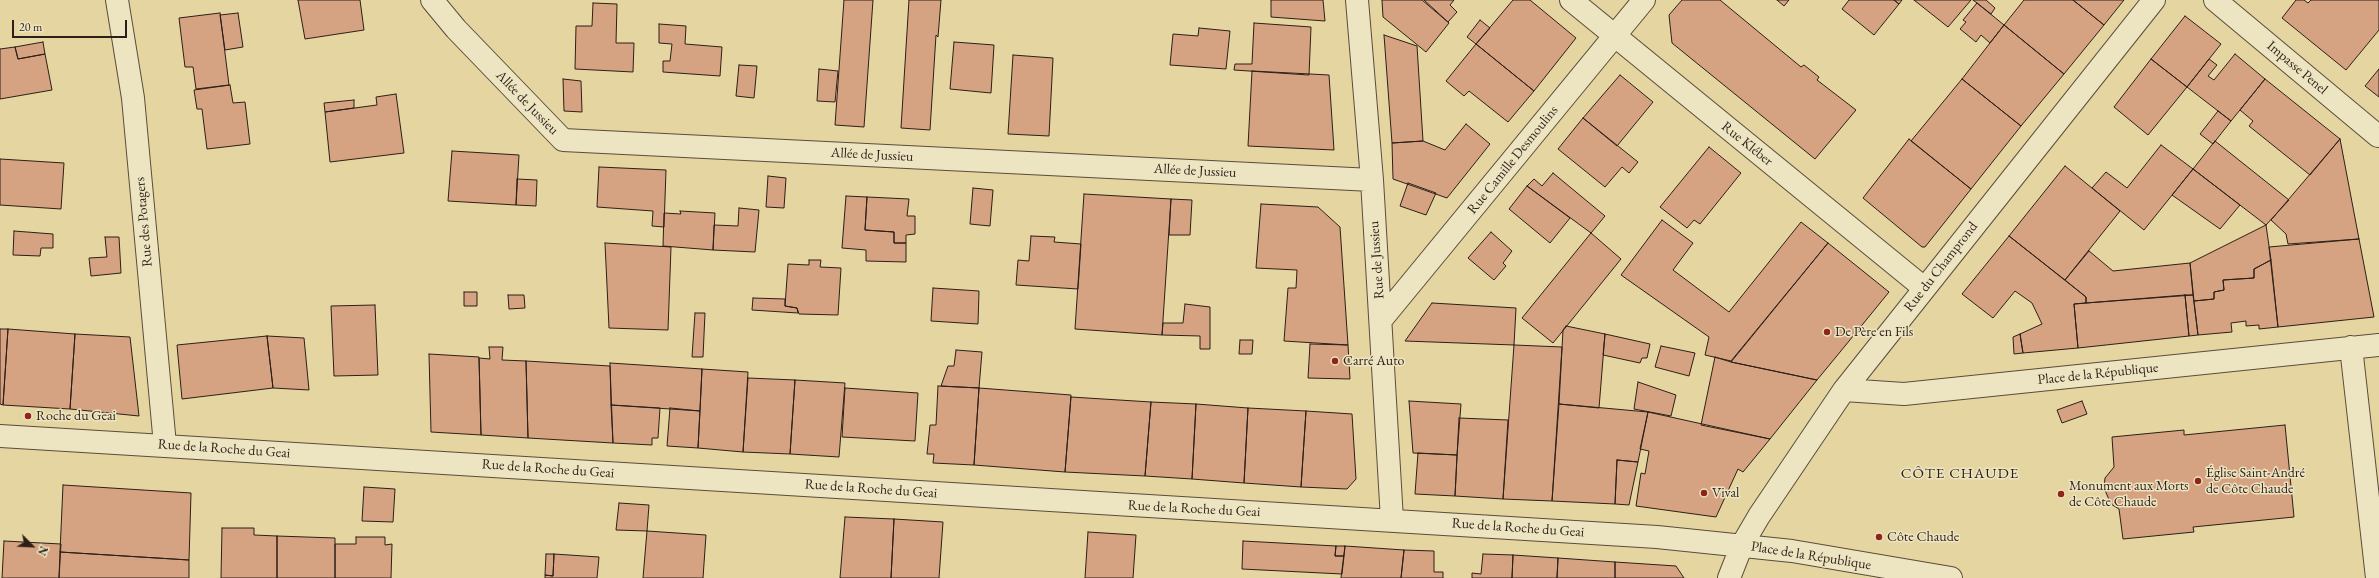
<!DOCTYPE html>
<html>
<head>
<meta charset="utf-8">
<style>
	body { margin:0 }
	#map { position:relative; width:2379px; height:578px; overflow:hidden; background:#e4d5a1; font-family:"EB Garamond",serif }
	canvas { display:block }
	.north { position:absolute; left:12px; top:526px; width:40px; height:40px; -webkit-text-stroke:3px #ede4c2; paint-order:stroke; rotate:114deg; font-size:11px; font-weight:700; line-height:16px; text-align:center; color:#2d1f18 }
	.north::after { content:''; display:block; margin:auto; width:14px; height:18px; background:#2d1f18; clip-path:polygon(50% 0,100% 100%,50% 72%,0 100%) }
	.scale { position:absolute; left:12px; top:20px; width:115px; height:18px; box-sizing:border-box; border:2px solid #2d1f18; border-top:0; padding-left:5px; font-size:12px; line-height:14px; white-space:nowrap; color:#2d1f18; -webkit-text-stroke:3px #ede4c2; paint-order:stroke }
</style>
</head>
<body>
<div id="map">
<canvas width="2379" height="578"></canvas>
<div class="north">N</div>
<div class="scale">20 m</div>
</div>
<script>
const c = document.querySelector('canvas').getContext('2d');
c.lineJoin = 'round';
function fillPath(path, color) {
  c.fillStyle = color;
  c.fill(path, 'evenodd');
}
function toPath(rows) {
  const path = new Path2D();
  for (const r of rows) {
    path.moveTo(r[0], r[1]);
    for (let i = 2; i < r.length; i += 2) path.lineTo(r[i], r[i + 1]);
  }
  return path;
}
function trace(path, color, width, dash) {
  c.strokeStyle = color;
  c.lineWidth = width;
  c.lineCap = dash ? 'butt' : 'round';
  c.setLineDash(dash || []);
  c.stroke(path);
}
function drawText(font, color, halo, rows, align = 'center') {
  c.font = font + ' "EB Garamond",serif';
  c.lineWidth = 3;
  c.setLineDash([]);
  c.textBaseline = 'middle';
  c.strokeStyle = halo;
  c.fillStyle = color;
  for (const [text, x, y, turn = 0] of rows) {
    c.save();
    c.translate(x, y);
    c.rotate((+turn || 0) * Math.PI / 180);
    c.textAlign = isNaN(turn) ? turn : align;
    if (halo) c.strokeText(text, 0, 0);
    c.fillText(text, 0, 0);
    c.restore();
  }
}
const building = toPath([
	[298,0,360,0,364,30,305,39,298,0],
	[844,0,873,0,864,127,835,125,844,0],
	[909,0,941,0,938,37,936,35,930,130,901,128,909,0],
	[1271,0,1323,0,1325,21,1271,17,1271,0],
	[1382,0,1422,0,1449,23,1426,52,1383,17,1382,0],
	[1424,0,1454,0,1450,5,1457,12,1448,22,1424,0],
	[1513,0,1530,0,1576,38,1534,91,1476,44,1513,0],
	[1682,0,1720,0,1801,67,1804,65,1819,77,1817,80,1856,110,1815,159,1672,43,1669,15,1682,0],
	[1777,0,1789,0,1784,6,1777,0],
	[1849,0,1894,0,1899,4,1874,35,1842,9,1849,0],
	[1894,0,1902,0,1899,4,1894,0],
	[1914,0,1971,0,1948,27,1914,0],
	[1973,0,1986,0,1995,8,1991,14,1973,0],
	[2024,0,2073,0,2104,25,2064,74,2004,25,2024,0],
	[2073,0,2124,0,2104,25,2073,0],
	[2296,0,2304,0,2308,3,2311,0,2379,0,2379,30,2346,70,2282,18,2296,0],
	[593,3,617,4,616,43,634,43,633,72,575,69,576,26,592,26,593,3],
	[1977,3,2004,25,1990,43,1981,35,1976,42,1960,29,1966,22,1963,20,1977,3],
	[220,13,229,85,196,89,193,67,185,67,179,18,220,13],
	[238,13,243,47,225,50,220,15,238,13],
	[2185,16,2221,44,2187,87,2151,59,2185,16],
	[1480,20,1490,28,1476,44,1467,37,1480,20],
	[1254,23,1311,27,1309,75,1234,70,1235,64,1252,64,1254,23],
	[659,24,686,26,685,44,722,47,720,76,663,72,663,61,670,61,672,44,659,43,659,24],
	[2004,25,2064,74,2021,126,1962,79,2004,25],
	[1199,28,1230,31,1226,69,1170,65,1173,34,1198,36,1199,28],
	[1384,35,1417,46,1423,141,1392,143,1384,35],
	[43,42,45,54,18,59,15,47,43,42],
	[954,42,994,45,991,93,950,89,954,42],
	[1476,44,1534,91,1508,122,1469,91,1464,96,1446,81,1476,44],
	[15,47,18,59,45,54,52,90,0,99,0,49,15,47],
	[2235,54,2265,79,2231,121,2187,87,2209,59,2217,65,2208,76,2214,80,2235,54],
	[1013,55,1053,58,1049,136,1008,134,1013,55],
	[2151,59,2187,87,2148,135,2114,107,2151,59],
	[739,65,757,66,754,98,736,96,739,65],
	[819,69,838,71,835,102,817,101,819,69],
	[2379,69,2379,97,2365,86,2379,69],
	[1252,71,1329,75,1334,150,1248,146,1252,71],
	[1620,75,1653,102,1617,146,1583,118,1620,75],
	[563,79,581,81,582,112,564,111,563,79],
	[1962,79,2021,126,1971,189,1911,141,1962,79],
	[2265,79,2340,139,2310,175,2249,126,2253,121,2240,110,2265,79],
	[230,85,233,103,245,102,250,144,207,149,202,109,197,109,194,90,230,85],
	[396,94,404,153,330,162,325,112,377,105,376,97,396,94],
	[354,100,354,108,325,112,324,103,354,100],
	[2218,111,2231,121,2213,144,2200,134,2218,111],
	[1583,118,1638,162,1629,173,1622,167,1605,187,1558,149,1583,118],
	[1466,124,1490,144,1447,198,1393,179,1392,143,1423,141,1445,150,1466,124],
	[1909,139,1971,189,1925,247,1922,247,1863,198,1909,139],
	[2340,139,2359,239,2288,244,2286,234,2271,220,2340,139],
	[2215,141,2289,200,2266,225,2193,169,2215,141],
	[2161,145,2193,169,2144,230,2092,188,2106,172,2127,188,2161,145],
	[1709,147,1741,173,1700,224,1694,220,1687,228,1660,207,1709,147],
	[452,151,519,155,516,205,448,201,452,151],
	[0,159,64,163,61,209,0,205,0,159],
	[2065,166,2120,211,2065,280,2009,236,2065,166],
	[599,167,666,170,664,227,652,226,653,211,597,207,599,167],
	[2193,169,2240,205,2220,229,2172,195,2193,169],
	[1553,173,1605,216,1591,233,1527,186,1534,179,1542,186,1553,173],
	[768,176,786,178,784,208,766,207,768,176],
	[517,179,537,180,536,206,516,205,517,179],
	[1408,183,1436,193,1426,215,1400,206,1408,183],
	[1527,186,1570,218,1550,243,1509,209,1527,186],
	[973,188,993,190,990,226,970,224,973,188],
	[1084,194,1171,199,1162,335,1075,329,1084,194],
	[846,196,867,197,865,230,894,232,894,243,906,243,906,262,866,261,866,250,842,248,846,196],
	[867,197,909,199,907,216,915,216,915,234,906,235,906,243,894,243,894,232,865,230,867,197],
	[1171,199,1192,200,1190,235,1169,235,1171,199],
	[1261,204,1318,207,1340,227,1348,345,1284,341,1288,288,1296,288,1297,270,1256,268,1261,204],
	[739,208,759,210,755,252,713,250,714,225,738,226,739,208],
	[680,211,715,213,713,250,663,246,664,213,681,214,680,211],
	[1662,220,1693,243,1673,270,1729,312,1801,222,1828,243,1731,361,1705,355,1709,337,1621,275,1662,220],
	[2266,225,2271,260,2254,269,2254,278,2223,280,2224,290,2214,292,2214,299,2194,301,2190,263,2266,225],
	[14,231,53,234,53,248,41,248,40,256,13,255,14,231],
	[1491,232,1512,251,1503,263,1506,266,1494,280,1468,258,1491,232],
	[1591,233,1621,259,1553,343,1522,318,1591,233],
	[1031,236,1055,237,1054,242,1081,244,1078,289,1016,285,1018,260,1029,261,1031,236],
	[2009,236,2086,297,2086,303,2074,304,2078,348,2023,353,2020,334,2042,324,2032,303,2015,291,1993,318,1962,294,2009,236],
	[105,237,119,237,121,273,91,276,89,258,107,257,105,237],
	[2359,239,2374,317,2278,327,2269,247,2359,239],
	[605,243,671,247,668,330,609,328,605,243],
	[1828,243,1889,292,1845,346,1817,380,1731,362,1828,243],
	[2089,251,2113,271,2190,263,2193,295,2086,303,2086,297,2065,280,2089,251],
	[809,260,821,260,820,267,841,268,838,315,799,314,797,308,785,306,788,264,809,265,809,260],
	[2271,260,2278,327,2259,329,2259,325,2246,326,2246,321,2231,323,2232,332,2198,335,2194,301,2214,299,2214,292,2224,290,2223,280,2254,278,2254,269,2271,260],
	[933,288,979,291,978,324,931,321,933,288],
	[464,292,477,292,477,306,464,306,464,292],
	[508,295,524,295,525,308,509,309,508,295],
	[2185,295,2189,336,2078,348,2074,304,2185,295],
	[2185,295,2193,295,2198,335,2189,336,2185,295],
	[753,298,785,299,785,306,797,308,798,313,752,310,753,298],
	[1432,303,1516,308,1514,345,1405,341,1432,303],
	[1185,304,1210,307,1210,349,1200,349,1200,336,1162,335,1163,323,1183,323,1185,304],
	[375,305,378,375,334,376,331,306,375,305],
	[695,313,705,313,703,357,692,357,695,313],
	[1566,326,1605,334,1599,408,1559,404,1563,330,1566,326],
	[0,329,8,329,3,405,0,404,0,329],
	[8,329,75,334,70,409,3,405,8,329],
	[75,334,130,337,139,416,70,409,75,334],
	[1605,334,1650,344,1647,358,1642,358,1640,363,1603,355,1605,334],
	[2020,334,2023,353,2014,354,2013,337,2020,334],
	[267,336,273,388,182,399,177,345,267,336],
	[267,336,304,338,309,390,273,388,267,336],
	[1240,340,1253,340,1252,354,1239,354,1240,340],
	[1310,344,1348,345,1350,379,1308,378,1310,344],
	[1514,345,1562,347,1552,501,1503,499,1514,345],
	[1661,346,1695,353,1689,376,1655,367,1661,346],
	[489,347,503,347,502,360,526,361,528,438,481,435,479,358,490,359,489,347],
	[956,350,982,352,979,388,941,386,948,366,954,366,956,350],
	[429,354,479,357,481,435,431,432,429,354],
	[1715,357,1731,362,1817,380,1770,439,1701,425,1715,357],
	[526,361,610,366,613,443,528,438,526,361],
	[610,363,702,369,700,411,611,405,610,363],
	[702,369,748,372,743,452,698,448,702,369],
	[748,378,795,380,790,454,743,452,748,378],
	[795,380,845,383,839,457,790,454,795,380],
	[1638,382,1676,395,1671,416,1634,409,1638,382],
	[938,386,979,388,974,465,933,463,934,454,927,454,930,425,936,425,938,386],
	[845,388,918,393,915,441,842,437,845,388],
	[979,388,1071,395,1065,472,974,465,979,388],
	[1071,397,1151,402,1145,476,1065,472,1071,397],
	[1409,401,1461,404,1457,455,1413,453,1409,401],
	[2082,401,2087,414,2062,423,2057,410,2082,401],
	[1151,402,1196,404,1192,479,1145,476,1151,402],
	[1196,404,1248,408,1244,483,1192,479,1196,404],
	[1559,404,1648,412,1638,462,1617,460,1615,504,1552,501,1559,404],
	[611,405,660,408,658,438,652,438,652,445,613,443,611,405],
	[670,408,700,411,698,448,667,446,670,408],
	[1248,408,1306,411,1301,487,1244,483,1248,408],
	[1306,411,1352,414,1356,479,1347,489,1301,487,1306,411],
	[1648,412,1770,439,1743,472,1738,469,1716,517,1636,506,1641,473,1645,474,1649,451,1640,449,1648,412],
	[1459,418,1508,420,1503,499,1455,496,1459,418],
	[2285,425,2294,517,2193,527,2194,532,2123,539,2119,509,2111,504,2104,488,2105,478,2114,467,2112,437,2184,430,2184,435,2285,425],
	[1418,453,1457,455,1455,496,1415,494,1418,453],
	[1617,460,1638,462,1629,505,1615,504,1617,460],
	[63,485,191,493,189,560,60,552,63,485],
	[364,487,395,489,393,522,362,521,364,487],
	[619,503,649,505,647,531,616,530,619,503],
	[845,517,894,519,891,578,840,578,845,517],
	[894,519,943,522,939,578,891,578,894,519],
	[222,528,254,528,254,535,277,536,277,578,221,578,222,528],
	[647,531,706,535,703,578,643,578,647,531],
	[1088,532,1136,535,1133,578,1085,578,1088,532],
	[277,536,335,538,335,578,277,578,277,536],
	[356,537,385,537,385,545,392,544,391,578,335,578,335,544,356,544,356,537],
	[4,541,61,544,59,578,2,578,4,541],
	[1243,541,1336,546,1335,556,1344,556,1342,574,1242,569,1243,541],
	[1336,546,1345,546,1344,556,1335,556,1336,546],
	[1345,546,1404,550,1401,578,1341,578,1345,546],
	[1404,550,1434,551,1434,572,1443,572,1443,578,1401,578,1404,550],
	[60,552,189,560,189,578,59,578,60,552],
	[546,554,554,554,553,576,545,575,546,554],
	[554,554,599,557,597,578,545,578,545,575,553,576,554,554],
	[1483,554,1513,555,1512,578,1472,578,1472,573,1481,574,1483,554],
	[1513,555,1558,558,1557,578,1512,578,1513,555],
	[1558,558,1615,562,1615,578,1557,578,1558,558],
	[1615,562,1676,566,1684,578,1615,578,1615,562]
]);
const minor = toPath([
	[117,0,133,98,165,445],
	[432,0,456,29,563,140,1372,180],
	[1357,0,1372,180,1392,520],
	[1571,0,1924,288],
	[2215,0,2378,136],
	[1381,320,1644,0],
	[2351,347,2377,578],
	[1844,390,1904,394,2379,345],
	[0,436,1657,537,1792,551,1951,578],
	[1729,578,1742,545,1759,516,1844,390,2154,0]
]);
const markers = [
	[1827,332,4,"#8f2418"],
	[1335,361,4,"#8f2418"],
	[28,416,4,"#8f2418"],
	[2198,481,4,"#8f2418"],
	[1704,493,4,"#8f2418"],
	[2061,494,4,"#8f2418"],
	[1879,537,4,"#8f2418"]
];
const streetNames = [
	["Impasse Penel",2297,68,40],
	["Allée de Jussieu",527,103,46],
	["Rue Kléber",1747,144,39],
	["Allée de Jussieu",872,155,3],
	["Rue Camille Desmoulins",1513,160,-51],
	["Allée de Jussieu",1195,171,3],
	["Rue des Potagers",144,222,-95],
	["Rue de Jussieu",1377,260,-94],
	["Rue du Champrond",1941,267,-52],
	["Place de la République",2098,374,-6],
	["Rue de la Roche du Geai",224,449,4],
	["Rue de la Roche du Geai",548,469,4],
	["Rue de la Roche du Geai",871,489,4],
	["Rue de la Roche du Geai",1194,509,3],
	["Rue de la Roche du Geai",1518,528,4],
	["Place de la République",1811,556,9]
];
const poiNames = [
	["De Père en Fils",1835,332],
	["Carré Auto",1343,361],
	["Roche du Geai",36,416],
	["Église Saint-André",2206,473],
	["de Côte Chaude",2206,489],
	["Monument aux Morts",2069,486],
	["de Côte Chaude",2069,502],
	["Vival",1712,493],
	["Côte Chaude",1887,537]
];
const neighbourhoodNames = [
	["CÔTE CHAUDE",1960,474]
];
fillPath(building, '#d5a381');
trace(building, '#2d1f18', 1);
trace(minor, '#5b4c3a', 24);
trace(minor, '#ede4c2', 22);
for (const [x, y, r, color] of markers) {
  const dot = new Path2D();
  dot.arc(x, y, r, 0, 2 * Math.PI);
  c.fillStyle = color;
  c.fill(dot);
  trace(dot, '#ede4c2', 1.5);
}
drawText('14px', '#2d1f18', '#ede4c2', streetNames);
drawText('14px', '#2d1f18', '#ede4c2', poiNames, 'left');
c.letterSpacing = '1px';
drawText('15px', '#2d1f18', '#ede4c2', neighbourhoodNames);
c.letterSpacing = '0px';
</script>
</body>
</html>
